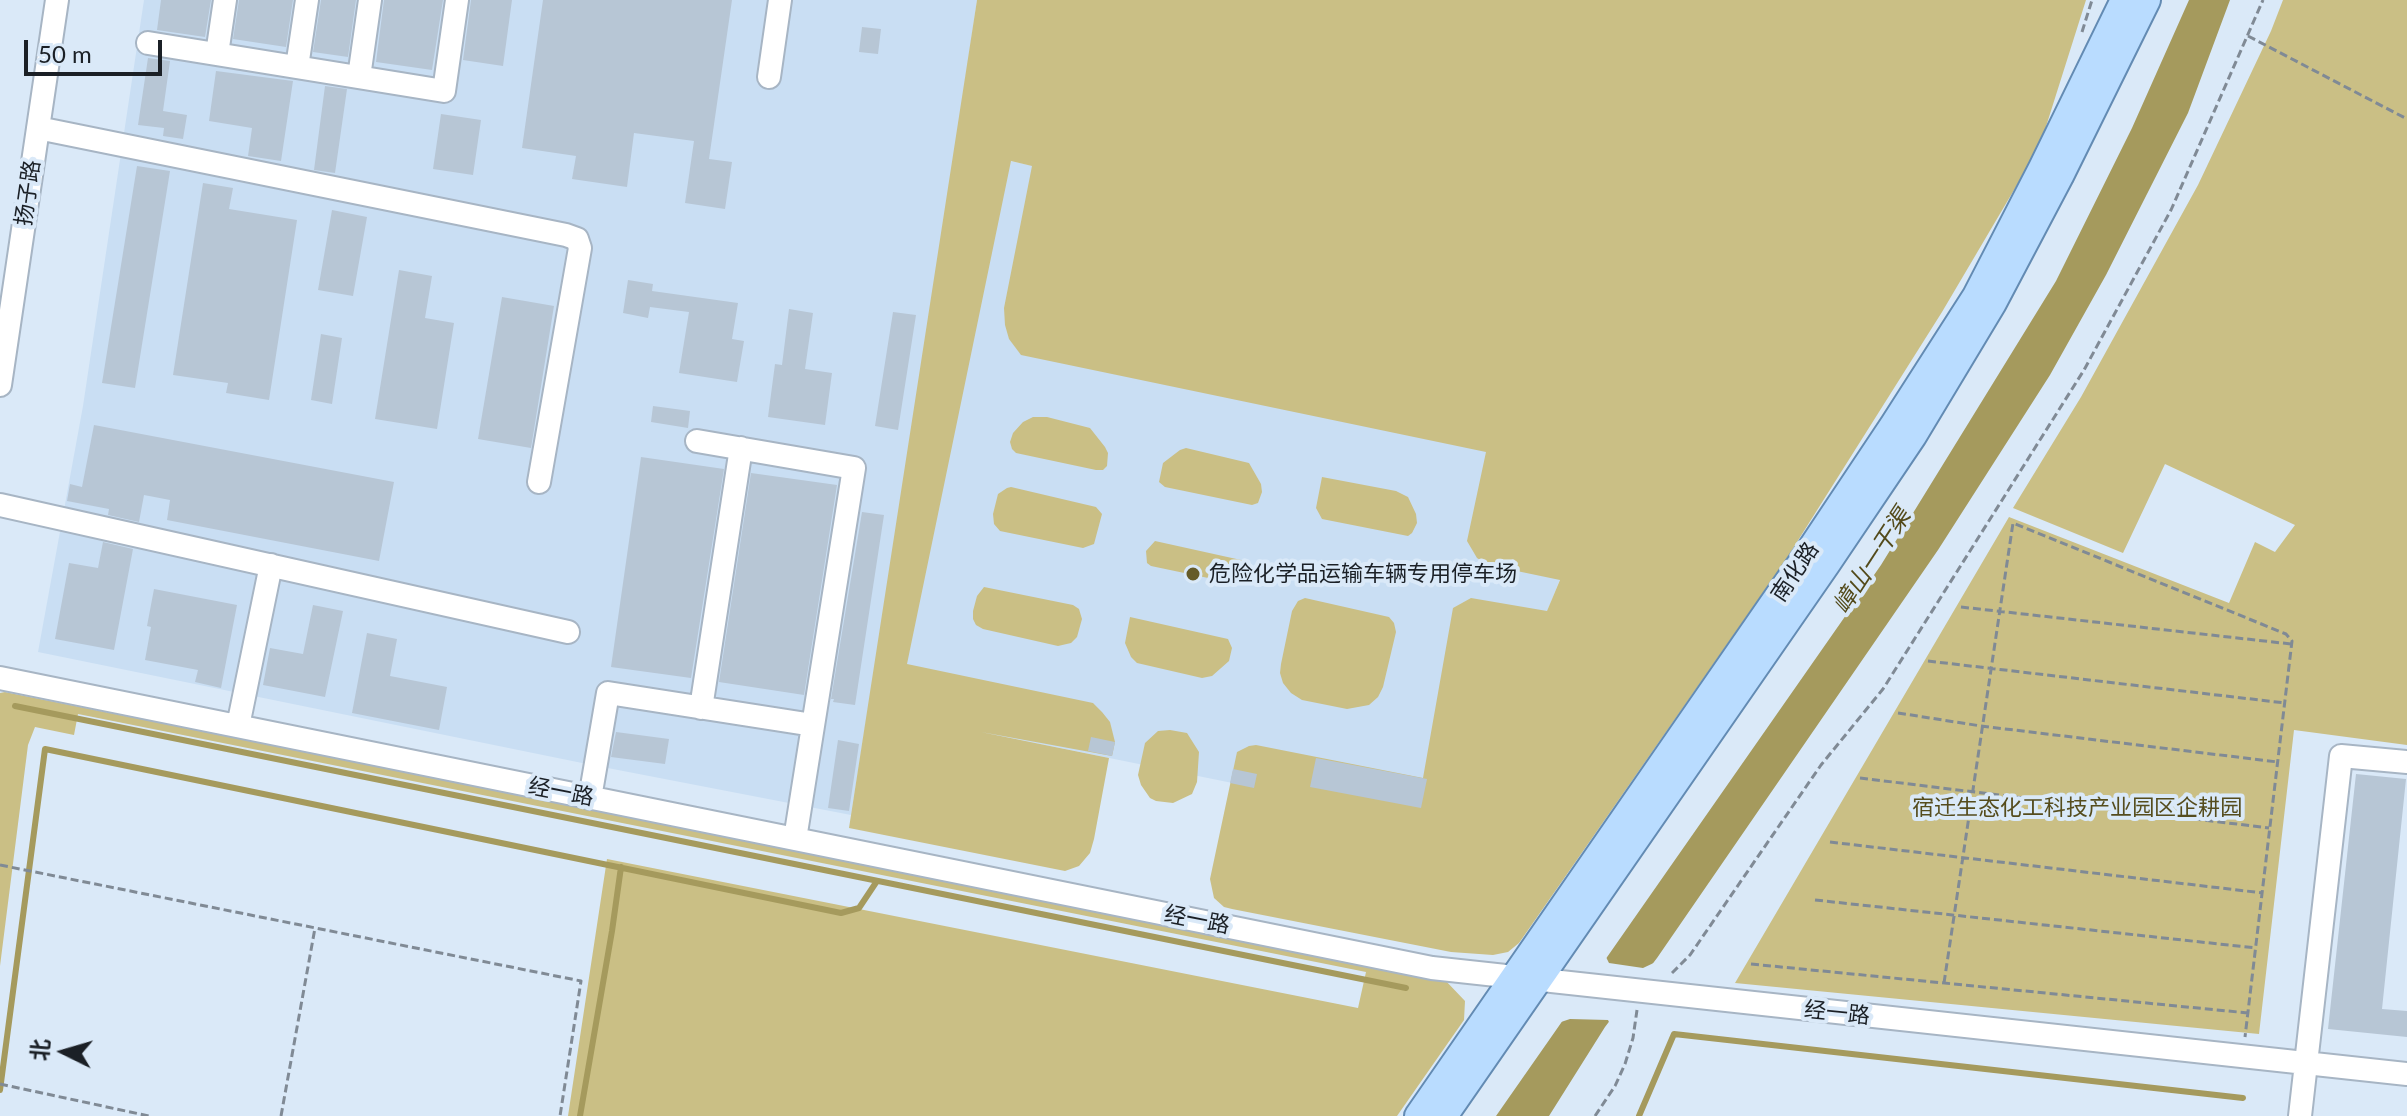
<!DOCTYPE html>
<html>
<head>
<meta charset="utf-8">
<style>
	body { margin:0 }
	#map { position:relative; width:2407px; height:1116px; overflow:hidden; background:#dae9f8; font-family:Lato,"Noto Sans SC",sans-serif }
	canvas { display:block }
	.north { position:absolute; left:24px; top:1012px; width:80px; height:80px; -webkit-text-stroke:6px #dae9f8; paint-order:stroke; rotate:275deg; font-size:22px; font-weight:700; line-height:32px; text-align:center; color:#1b2026 }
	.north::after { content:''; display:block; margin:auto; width:28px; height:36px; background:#1b2026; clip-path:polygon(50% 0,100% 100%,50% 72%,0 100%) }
	.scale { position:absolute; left:24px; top:40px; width:138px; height:36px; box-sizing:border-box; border:4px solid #1b2026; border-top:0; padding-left:10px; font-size:24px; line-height:28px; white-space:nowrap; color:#1b2026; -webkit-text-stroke:6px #dae9f8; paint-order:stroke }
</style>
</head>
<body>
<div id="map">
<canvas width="2407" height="1116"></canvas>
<div class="north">北</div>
<div class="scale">50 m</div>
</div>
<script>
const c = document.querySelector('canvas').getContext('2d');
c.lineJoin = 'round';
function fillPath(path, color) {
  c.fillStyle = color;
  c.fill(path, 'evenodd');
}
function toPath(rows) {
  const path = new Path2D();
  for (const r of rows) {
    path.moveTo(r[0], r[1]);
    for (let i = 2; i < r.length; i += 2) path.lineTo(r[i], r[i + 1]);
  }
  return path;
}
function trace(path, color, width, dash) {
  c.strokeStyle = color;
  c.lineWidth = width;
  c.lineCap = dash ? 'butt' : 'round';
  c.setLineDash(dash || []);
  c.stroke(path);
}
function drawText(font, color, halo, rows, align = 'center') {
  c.font = font + ' Lato,"Noto Sans SC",sans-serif';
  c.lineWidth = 8;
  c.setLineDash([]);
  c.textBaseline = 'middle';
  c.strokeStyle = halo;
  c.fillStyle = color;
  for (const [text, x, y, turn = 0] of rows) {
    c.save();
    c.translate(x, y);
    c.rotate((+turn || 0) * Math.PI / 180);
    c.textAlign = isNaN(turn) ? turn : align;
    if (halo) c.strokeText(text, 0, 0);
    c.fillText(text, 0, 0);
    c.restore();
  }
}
const built = toPath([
	[144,0,977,0,955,150,1675,295,1459,829,868,709,851,815,587,764,38,652,83,406]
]);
const green = toPath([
	[977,0,2086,0,2043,136,2037,151,1942,312,1785,561,1519,943,1508,952,1493,955,1451,952,1232,909,1224,907,1214,898,1210,879,1237,752,1249,746,1256,745,1423,778,1453,608,1471,598,1547,611,1560,580,1488,565,1477,558,1467,541,1486,452,1021,355,1009,339,1005,325,1004,308,1032,166,1011,161,907,664,1093,703,1102,712,1110,722,1115,742,1112,756,981,732,1109,758,1094,839,1090,853,1079,866,1065,871,849,828],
	[2283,0,2407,0,2407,745,2294,730,2259,1034,1735,983,2009,517,2229,603,2255,542,2275,552,2295,525,2165,464,2123,553,2013,508,2081,397,2198,185,2271,31],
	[1033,417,1047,417,1090,428,1105,447,1108,453,1107,466,1103,470,1096,470,1016,453,1012,449,1010,442,1013,433,1023,422],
	[1186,448,1249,463,1261,484,1262,492,1258,503,1252,505,1165,487,1159,482,1163,463,1180,450],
	[1322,477,1396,491,1408,497,1416,514,1417,523,1412,533,1408,536,1322,519,1316,508],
	[1011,487,1096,507,1102,514,1094,544,1083,548,1000,531,994,524,993,514,998,494,1007,488],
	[1155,541,1241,560,1246,563,1248,569,1246,580,1232,583,1151,566,1147,563,1146,551],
	[984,587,1073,605,1079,609,1082,619,1077,637,1071,643,1058,646,983,629,976,625,973,619,973,611,977,596],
	[1305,598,1389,617,1394,623,1396,632,1383,687,1378,697,1369,705,1347,709,1302,700,1291,693,1283,683,1280,673,1281,664,1292,611,1298,601],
	[1130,617,1228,639,1232,648,1229,661,1212,676,1202,678,1137,663,1131,657,1125,643],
	[5,692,1412,972,1445,980,1465,1001,1464,1020,1397,1116,568,1116,607,859,1358,1008,1366,972,78,714,74,735,35,727,28,745,0,966,0,693],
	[1170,730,1187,733,1199,752,1197,782,1192,794,1173,803,1156,801,1150,798,1141,785,1138,775,1145,743,1158,731]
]);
const water = toPath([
	[2189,0,2230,0,2188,113,2106,275,2050,375,1938,550,1657,958,1605,1027,1549,1116,1496,1116,1881,565,2056,281,2132,128]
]);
const pier = toPath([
	[1604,953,1609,963,1643,968,1660,960,1611,1026,1608,1020,1570,1019,1555,1024]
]);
const stream = toPath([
	[15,706,1406,988],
	[0,1090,45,749,841,913,859,908,877,881],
	[580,1116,612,931,621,867],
	[1639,1116,1674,1034,2243,1098]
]);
const building = toPath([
	[161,0,211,0,205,37,157,30],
	[239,0,293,0,286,47,233,39],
	[321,0,356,0,348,57,313,52],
	[384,0,443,0,432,70,376,62],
	[471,0,512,0,503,66,463,60],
	[543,0,732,0,709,159,732,162,725,209,685,203,694,141,634,133,627,187,572,179,576,156,522,148],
	[862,27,881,29,878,54,859,52],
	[148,58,170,61,163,111,187,115,183,139,163,136,164,128,138,125],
	[216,71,293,81,281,161,248,156,252,128,209,121],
	[325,86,347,89,335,173,314,170],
	[441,114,481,120,473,175,433,169],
	[137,166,170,171,135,388,102,383],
	[203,183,233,188,229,209,297,220,269,400,226,393,228,383,173,375],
	[332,210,367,217,353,296,318,290],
	[399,270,432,276,425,318,454,323,437,429,375,419],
	[628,280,653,284,652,291,738,303,732,339,744,341,737,382,679,373,689,312,650,307,648,318,623,313],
	[502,297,554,306,531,448,478,439],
	[789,309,813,313,805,369,832,373,825,425,768,417,775,364,782,365],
	[893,312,916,315,898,430,875,426],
	[321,334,342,338,332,404,311,400],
	[653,406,690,411,688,428,651,422],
	[94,425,394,482,379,561,167,520,170,500,144,495,139,522,108,515,109,509,67,501,70,484,82,487],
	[641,457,724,469,691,678,611,667],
	[751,473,837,485,804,695,719,682],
	[862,512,884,515,855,705,833,702,834,699,831,699],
	[103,542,133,549,114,650,55,639,69,563,98,568],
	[154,589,237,605,221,688,195,682,198,670,145,660,151,627,147,626],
	[313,605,343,611,325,697,263,685,270,648,303,654],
	[367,633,397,639,390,676,447,687,439,730,352,713],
	[616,732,669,739,665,764,611,757],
	[1091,737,1115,742,1112,756,1088,751],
	[838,740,859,744,849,811,828,808],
	[1316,758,1427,779,1421,808,1310,787],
	[1233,769,1257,774,1254,788,1230,783],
	[2356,774,2406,779,2382,1009,2407,1011,2407,1037,2328,1029]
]);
const path = toPath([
	[2082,32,2092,0],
	[2248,36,2407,119],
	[1961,607,2291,644],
	[1928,661,2285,703],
	[1898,713,1981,726,2278,762],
	[1860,778,2269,828],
	[1830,842,2263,893],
	[0,865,581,981,560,1116],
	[1815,900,2256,948],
	[1751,964,2248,1013],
	[1672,973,1690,955,1821,765,1883,689,2084,370,2171,210,2263,0],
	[1944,983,2013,523,2286,634,2292,641,2245,1037],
	[0,1084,149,1116],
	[281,1116,315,928],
	[1595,1116,1615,1086,1625,1064,1633,1038,1637,1010]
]);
const minor = toPath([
	[148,43,444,91,457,0],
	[217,54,225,0],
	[297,67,307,0],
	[359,77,370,0],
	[769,77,780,0],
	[38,128,566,235,577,239,580,248,539,482],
	[0,385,57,0],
	[697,441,854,468,795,839],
	[0,505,568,632],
	[0,678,1432,968,2407,1074],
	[701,708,741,448],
	[238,726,271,565],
	[590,798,608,693,813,725],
	[2300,1116,2341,756,2407,762]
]);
const major = toPath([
	[1418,1116,1808,553,1894,424,1976,296,2042,168,2124,0],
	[1444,1116,1826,565,1913,436,1993,303,2060,176,2147,0]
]);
const markers = [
	[1193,574,8,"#655b28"]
];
const streetNames = [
	["扬子路",28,193,-82],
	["南化路",1795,572,-56],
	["经一路",561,792,11],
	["经一路",1197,920,11],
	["经一路",1837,1013,6]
];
const poiNames = [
	["危险化学品运输车辆专用停车场",1209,574]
];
const parkNames = [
	["宿迁生态化工科技产业园区企耕园",2077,808]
];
const waterNames = [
	["嶂山一干渠",1872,561,-57]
];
fillPath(built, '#c9def3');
fillPath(green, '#cabf85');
fillPath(water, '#a59a5d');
fillPath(pier, '#dae9f8');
trace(stream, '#a59a5d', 6);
fillPath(building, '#b7c6d5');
trace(minor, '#a7b5c4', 26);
trace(major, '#638bb3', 30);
trace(path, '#808a95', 3, [8, 4]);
trace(minor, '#fff', 22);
trace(major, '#b9dcff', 26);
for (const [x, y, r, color] of markers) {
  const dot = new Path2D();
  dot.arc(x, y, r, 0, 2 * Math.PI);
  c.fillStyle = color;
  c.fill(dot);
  trace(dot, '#dae9f8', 3);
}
drawText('22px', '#1b2026', '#dae9f8', streetNames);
drawText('22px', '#1b2026', '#dae9f8', poiNames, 'left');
drawText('22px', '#554c1d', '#dae9f8', parkNames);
drawText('italic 24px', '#534a1a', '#dae9f8', waterNames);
</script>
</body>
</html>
